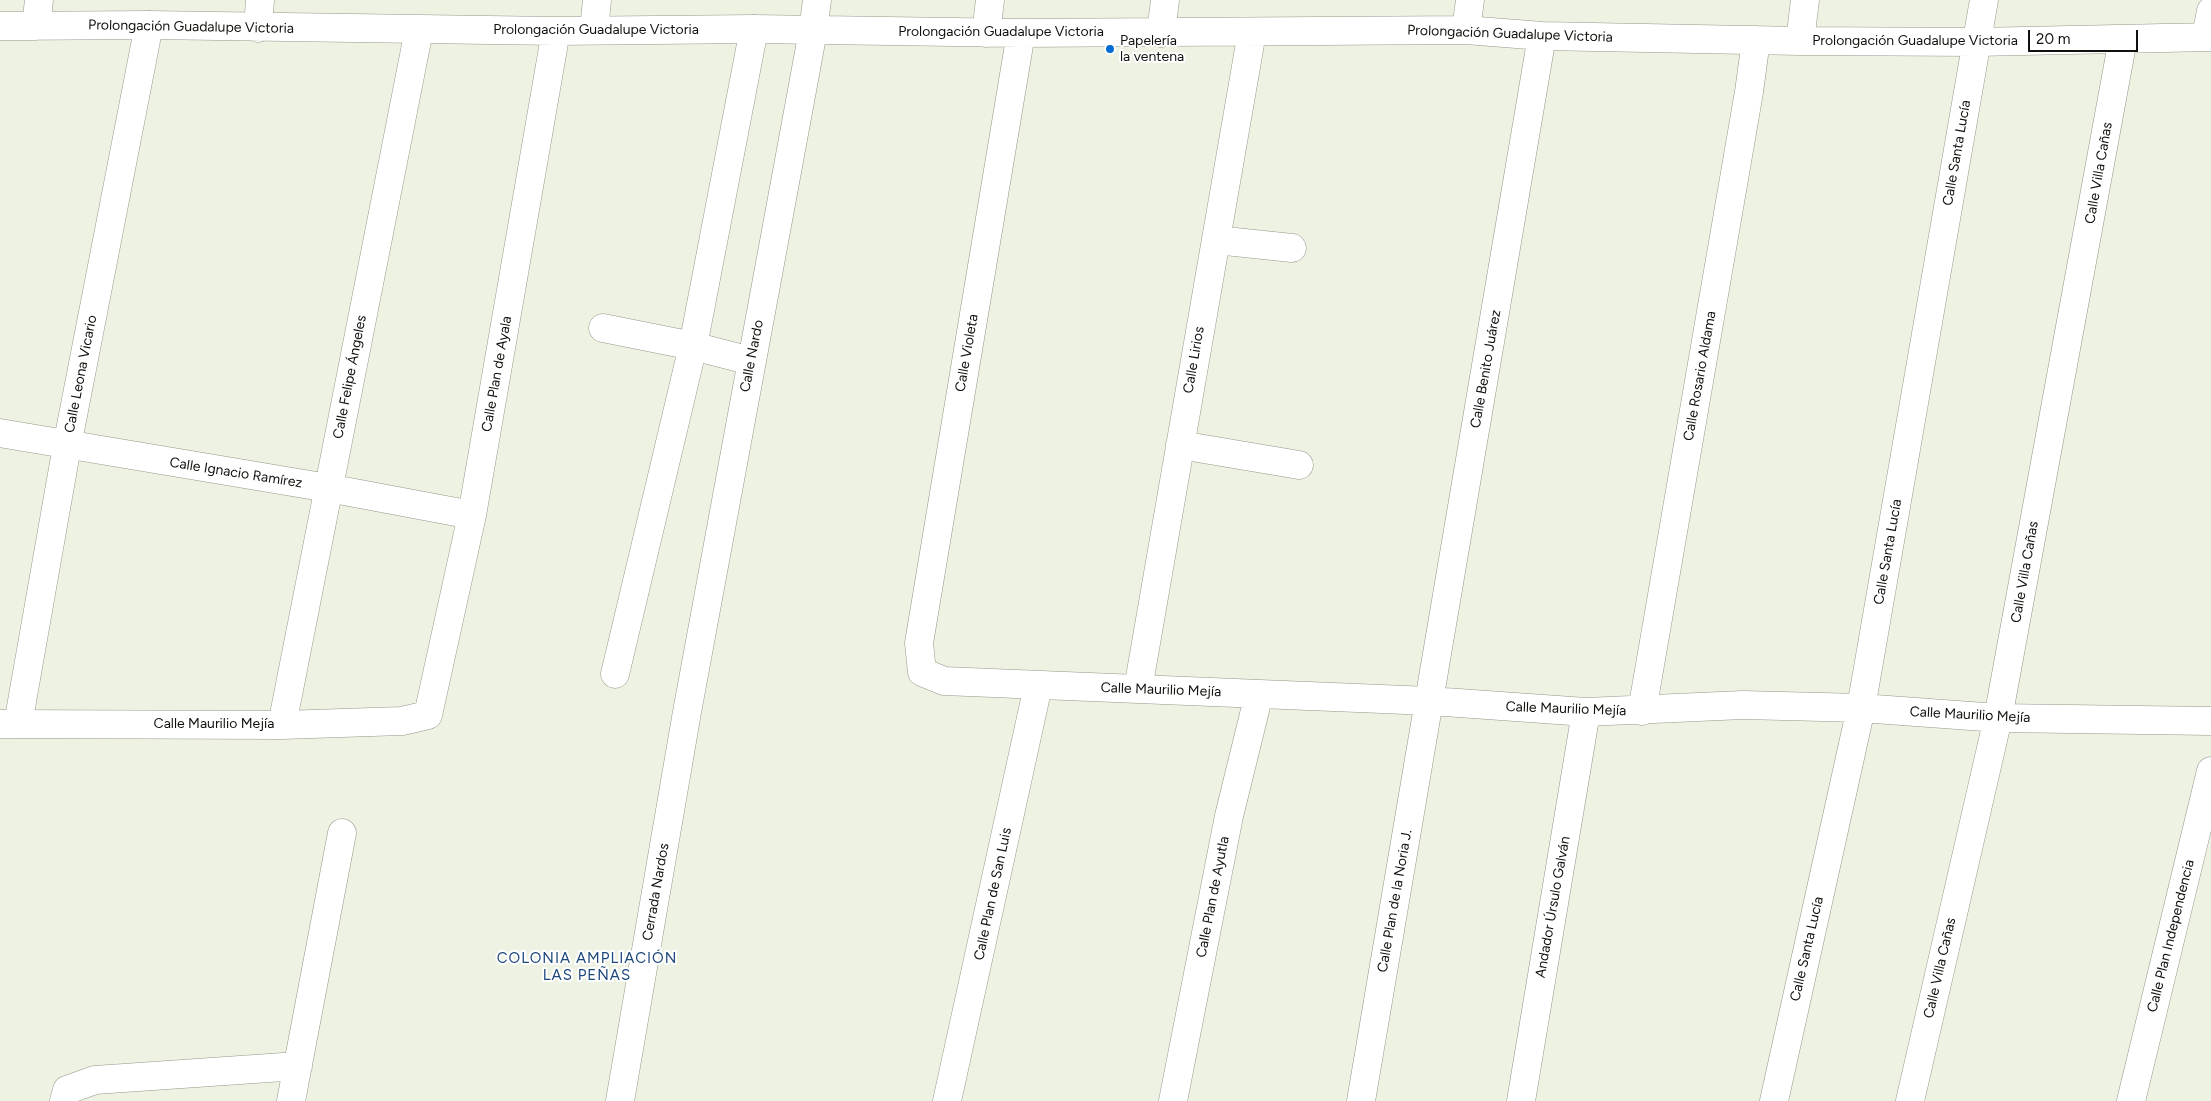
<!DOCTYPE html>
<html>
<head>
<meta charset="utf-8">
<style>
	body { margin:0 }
	#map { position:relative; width:2211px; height:1101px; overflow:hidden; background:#edf2e2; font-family:Figtree,sans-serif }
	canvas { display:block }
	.scale { position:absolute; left:2028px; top:30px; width:110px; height:22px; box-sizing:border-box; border:2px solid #10110c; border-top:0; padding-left:6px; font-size:15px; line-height:18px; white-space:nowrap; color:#10110c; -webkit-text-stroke:4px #fff; paint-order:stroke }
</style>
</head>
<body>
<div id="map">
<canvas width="2211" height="1101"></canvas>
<div class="scale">20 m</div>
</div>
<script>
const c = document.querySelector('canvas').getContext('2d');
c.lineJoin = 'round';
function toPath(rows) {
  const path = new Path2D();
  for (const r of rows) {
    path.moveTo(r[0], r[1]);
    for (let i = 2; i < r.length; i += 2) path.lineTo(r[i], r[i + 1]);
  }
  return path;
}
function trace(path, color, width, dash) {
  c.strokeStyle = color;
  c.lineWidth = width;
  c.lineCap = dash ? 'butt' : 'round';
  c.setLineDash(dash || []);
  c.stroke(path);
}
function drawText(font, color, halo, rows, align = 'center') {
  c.font = font + ' Figtree,sans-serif';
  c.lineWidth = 4;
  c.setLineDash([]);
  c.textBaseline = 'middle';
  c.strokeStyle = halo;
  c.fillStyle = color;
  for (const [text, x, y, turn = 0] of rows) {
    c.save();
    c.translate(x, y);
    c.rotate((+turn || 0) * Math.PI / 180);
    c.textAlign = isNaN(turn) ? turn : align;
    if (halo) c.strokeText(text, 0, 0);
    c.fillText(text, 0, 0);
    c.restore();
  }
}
const street = toPath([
	[0,26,149,25,556,31,754,29,1021,33,1466,30,1542,36,1800,41,1976,42,2211,37],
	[36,26,39,0],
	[258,28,260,0],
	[594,30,597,0],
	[1466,30,1470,0],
	[986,33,990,0],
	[1021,33,919,643,922,672,944,681,1430,701,1586,712,1743,705,1861,708,1998,718,2211,721],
	[1161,33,1165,0],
	[2206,37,2211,11],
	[1800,41,1805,0],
	[1216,240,1292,248],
	[603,328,693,346,751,361],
	[0,433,328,488,472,515],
	[1180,445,1299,465],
	[615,674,693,346,754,29],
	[1138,689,1252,32],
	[1642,711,1749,92,1756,40],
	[0,724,282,725,402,721,428,715,472,515,556,31],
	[18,724,67,446,149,25],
	[282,725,419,30],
	[64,1101,67,1090,95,1080,298,1066],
	[291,1101,342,833],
	[620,1101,687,712,813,31,817,0],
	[947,1101,1038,686],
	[1173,1101,1229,816,1259,694],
	[1361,1101,1542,36],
	[1521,1101,1586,712],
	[1774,1101,1861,708,1984,0],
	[1910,1101,1998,718,2123,39],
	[2131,1101,2211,771]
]);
const markers = [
	[1110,49,5,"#006cd4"]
];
const streetNames = [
	["Prolongación Guadalupe Victoria",191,27,1],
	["Prolongación Guadalupe Victoria",596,30],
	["Prolongación Guadalupe Victoria",1001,32],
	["Prolongación Guadalupe Victoria",1510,34,2],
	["Prolongación Guadalupe Victoria",1915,41],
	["Calle Santa Lucía",1957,153,-80],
	["Calle Villa Cañas",2099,173,-80],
	["Calle Violeta",967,353,-80],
	["Calle Nardo",752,356,-79],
	["Calle Lirios",1194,360,-80],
	["Calle Benito Juárez",1486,369,-80],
	["Calle Leona Vicario",81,374,-79],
	["Calle Plan de Ayala",497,374,-80],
	["Calle Rosario Aldama",1700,376,-80],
	["Calle Felipe Ángeles",350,377,-79],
	["Calle Ignacio Ramírez",236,473,9],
	["Calle Santa Lucía",1888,552,-80],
	["Calle Villa Cañas",2025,572,-80],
	["Calle Maurilio Mejía",1161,690,2],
	["Calle Maurilio Mejía",1566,709,2],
	["Calle Maurilio Mejía",1970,715,3],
	["Calle Maurilio Mejía",214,724],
	["Cerrada Nardos",656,892,-80],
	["Calle Plan de San Luis",993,894,-78],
	["Calle Plan de Ayutla",1213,897,-79],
	["Calle Plan de la Noria J.",1395,901,-80],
	["Andador Úrsulo Galván",1553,907,-80],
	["Calle Plan Independencia",2171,936,-76],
	["Calle Santa Lucía",1807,949,-77],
	["Calle Villa Cañas",1940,968,-77]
];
const poiNames = [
	["Papelería",1120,41],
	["la ventena",1120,57]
];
const neighbourhoodNames = [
	["COLONIA AMPLIACIÓN",587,959],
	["LAS PEÑAS",587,976]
];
trace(street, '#949889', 29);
trace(street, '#fff', 28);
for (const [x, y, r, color] of markers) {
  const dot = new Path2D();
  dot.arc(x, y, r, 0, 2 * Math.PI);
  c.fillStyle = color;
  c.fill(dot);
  trace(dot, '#fff', 2);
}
drawText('14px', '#10110c', '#fff', streetNames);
drawText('14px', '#10110c', '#fff', poiNames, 'left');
c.letterSpacing = '1px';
drawText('15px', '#1d487c', '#fff', neighbourhoodNames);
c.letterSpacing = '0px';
</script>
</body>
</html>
